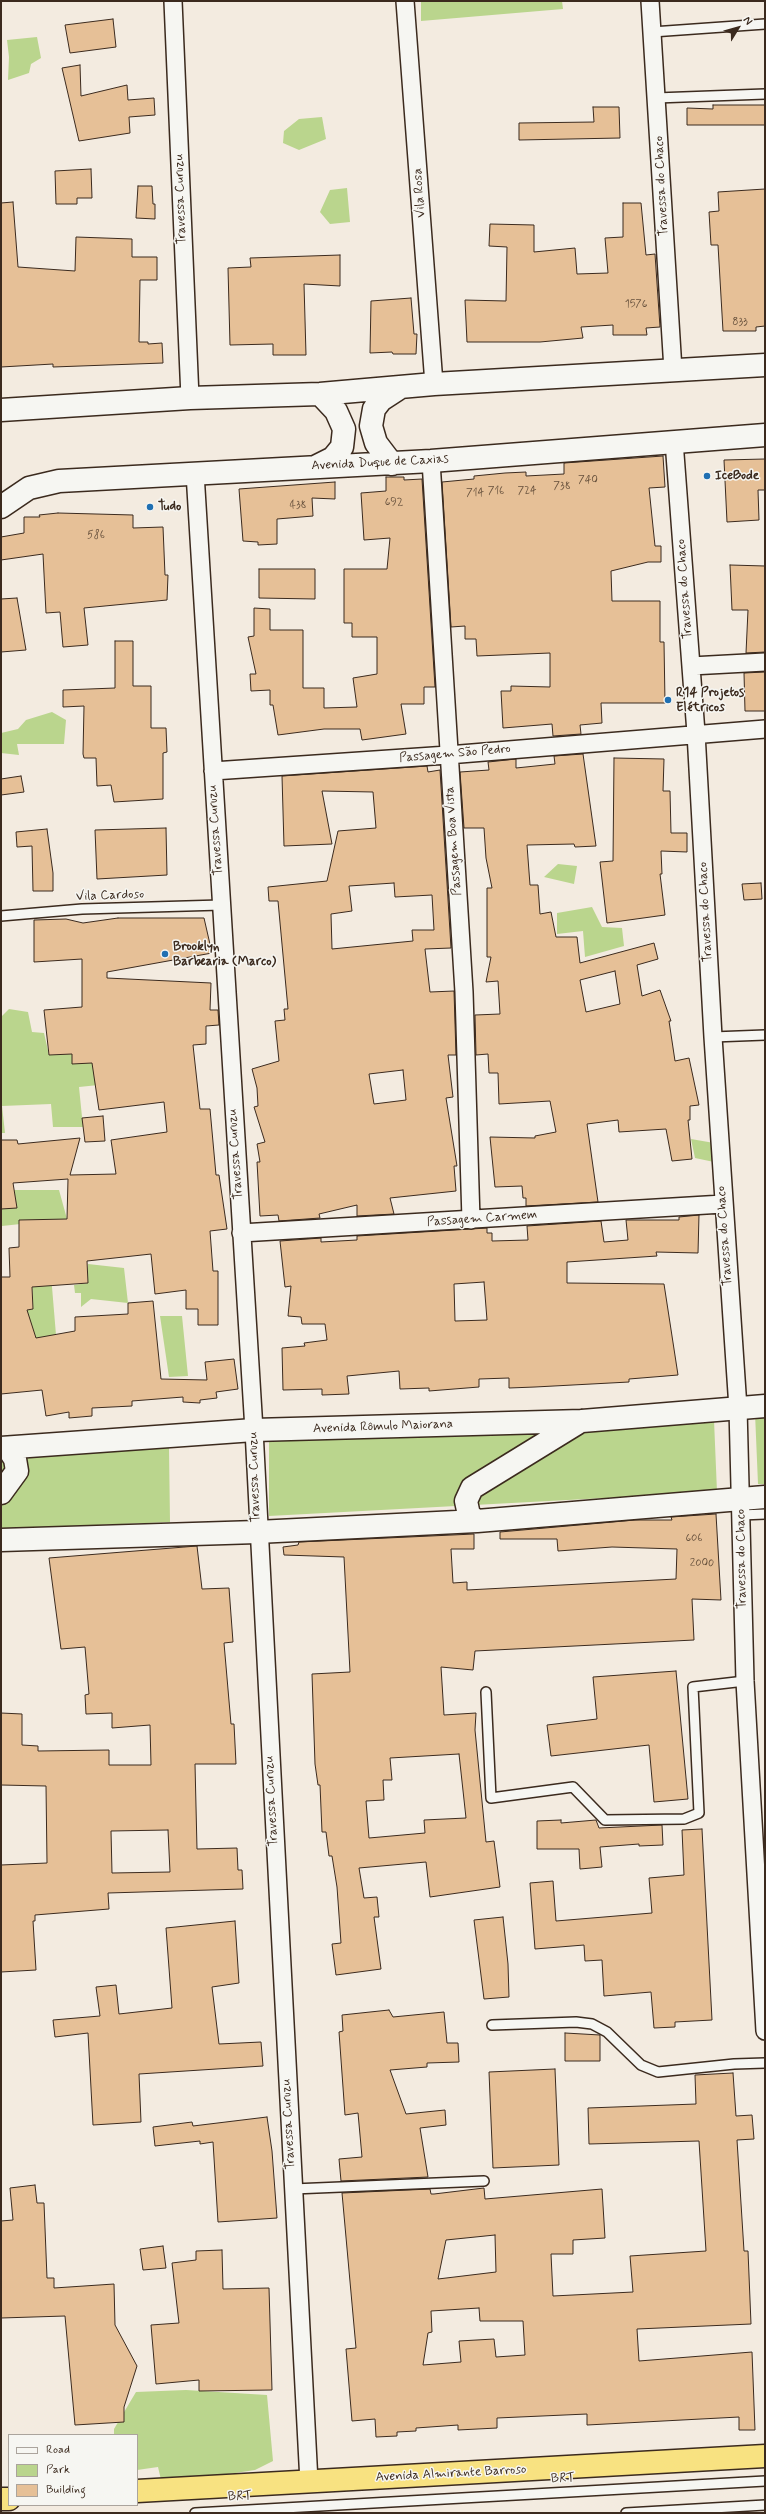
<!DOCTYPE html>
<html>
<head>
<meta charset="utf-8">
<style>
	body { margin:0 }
	#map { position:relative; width:766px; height:2514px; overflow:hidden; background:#f3ebe0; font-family:Mynerve,sans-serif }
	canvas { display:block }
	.frame { position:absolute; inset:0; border:2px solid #3b2a1e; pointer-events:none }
	.legend { position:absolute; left:8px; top:2434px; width:130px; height:72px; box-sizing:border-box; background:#f6f6f2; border:1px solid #aba49d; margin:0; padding:5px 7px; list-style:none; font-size:12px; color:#3b2a1e }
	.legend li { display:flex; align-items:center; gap:8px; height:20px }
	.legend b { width:20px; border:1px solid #aba49d }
	.north { position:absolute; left:718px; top:8px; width:40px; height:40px; -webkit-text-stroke:3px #f6f6f2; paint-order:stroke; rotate:53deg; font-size:11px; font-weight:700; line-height:16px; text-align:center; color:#3b2a1e }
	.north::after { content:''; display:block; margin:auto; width:14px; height:18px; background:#3b2a1e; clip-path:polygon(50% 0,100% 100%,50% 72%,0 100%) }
</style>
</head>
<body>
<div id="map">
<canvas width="766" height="2514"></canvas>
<div class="frame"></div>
<ul class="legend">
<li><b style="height:5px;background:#f6f6f2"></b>Road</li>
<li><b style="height:11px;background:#bad58d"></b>Park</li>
<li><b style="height:11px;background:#e6c097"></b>Building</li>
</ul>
<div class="north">N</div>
</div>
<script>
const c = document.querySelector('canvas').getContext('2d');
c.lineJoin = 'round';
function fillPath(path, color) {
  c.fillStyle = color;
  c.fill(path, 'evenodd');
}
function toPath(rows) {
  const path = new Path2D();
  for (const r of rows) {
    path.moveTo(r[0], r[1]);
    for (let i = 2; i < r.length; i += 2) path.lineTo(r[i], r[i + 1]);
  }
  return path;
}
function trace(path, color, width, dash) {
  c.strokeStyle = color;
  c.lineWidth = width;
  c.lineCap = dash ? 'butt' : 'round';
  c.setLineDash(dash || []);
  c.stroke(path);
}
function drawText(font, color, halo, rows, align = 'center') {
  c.font = font + ' Mynerve,sans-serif';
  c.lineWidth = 3;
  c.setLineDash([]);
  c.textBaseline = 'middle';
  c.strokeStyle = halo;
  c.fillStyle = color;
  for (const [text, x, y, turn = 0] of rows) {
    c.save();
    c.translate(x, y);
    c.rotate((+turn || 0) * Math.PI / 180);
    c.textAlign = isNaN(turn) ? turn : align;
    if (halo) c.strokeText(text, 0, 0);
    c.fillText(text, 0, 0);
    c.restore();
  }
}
const green = toPath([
	[421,1,562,1,563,9,421,21],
	[37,37,41,58,31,64,29,73,8,80,9,57,7,40],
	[322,117,326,139,299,150,283,143,284,131,299,119],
	[347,188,350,222,330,224,320,212,330,190],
	[52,712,66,720,64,744,17,744,19,755,1,753,1,733,18,729,26,720],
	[558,864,577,866,574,884,544,877],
	[592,907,602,927,622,928,624,946,585,957,583,931,557,934,557,913],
	[9,1009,28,1012,32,1032,44,1033,49,1055,63,1054,63,1038,118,1083,79,1087,83,1127,53,1127,51,1104,2,1106,5,1133,1,1133,1,1017],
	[691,1139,714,1143,714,1162,695,1158],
	[1,1190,59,1190,67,1219,2,1226],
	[88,1264,124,1268,128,1303,91,1299,81,1307,81,1293,75,1293,74,1285,88,1283],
	[51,1275,56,1335,41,1345,20,1330,19,1312,33,1309,32,1278],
	[160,1316,182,1316,188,1376,169,1377],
	[765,1412,765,1484,758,1484,755,1413],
	[714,1420,717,1492,269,1516,269,1437],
	[169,1448,170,1522,1,1529,1,1457],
	[186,2390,267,2395,273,2461,255,2470,162,2484,158,2467,137,2470,137,2435,114,2435,114,2429,136,2392]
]);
const building = toPath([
	[113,19,116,47,70,53,65,25,113,19],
	[80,65,81,96,127,85,128,100,154,98,155,115,129,117,130,133,79,141,62,68,80,65],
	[713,105,765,105,765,125,687,125,687,108,713,109,713,105],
	[593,107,619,107,620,138,519,140,519,123,594,122,593,107],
	[91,169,92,198,77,198,77,204,56,204,55,171,91,169],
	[138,186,152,186,153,204,155,204,155,219,136,218,138,186],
	[765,189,765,326,756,327,756,331,723,331,718,245,711,245,709,212,719,211,718,192,765,189],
	[13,202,18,267,75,271,76,237,132,239,132,257,157,257,157,280,140,280,139,342,148,342,148,344,162,343,163,363,53,367,53,364,1,367,1,203,13,202],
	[623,203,641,203,646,255,655,254,660,327,646,328,647,335,613,335,613,325,581,327,583,338,540,342,467,342,465,300,506,301,507,247,489,246,490,224,534,225,534,252,575,248,577,274,608,273,605,238,623,237,623,203],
	[340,255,340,286,304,284,306,355,273,355,273,344,230,345,228,268,251,267,250,258,340,255],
	[411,298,414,334,417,334,416,354,393,354,392,352,370,353,371,301,411,298],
	[663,456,665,487,649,488,655,546,661,546,661,562,648,562,611,571,612,601,660,601,660,642,664,642,665,703,601,703,602,723,580,725,581,734,553,736,552,724,503,728,501,691,511,691,511,686,550,687,550,653,477,656,476,639,465,639,465,626,451,627,442,482,474,479,474,476,505,473,526,472,526,476,564,474,564,463,663,456],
	[765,459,765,490,758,490,759,520,727,522,724,460,765,459],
	[386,477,404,477,404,480,422,479,435,687,424,687,424,704,401,704,406,734,362,740,360,729,324,729,278,735,273,705,270,705,270,690,251,691,250,674,256,674,248,637,254,636,254,608,270,609,270,630,303,630,303,688,324,688,324,708,357,707,353,678,377,674,377,637,352,637,352,623,344,623,344,569,387,569,390,538,364,540,361,493,386,491,386,477],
	[335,482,335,499,312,498,313,516,277,519,277,544,258,545,258,542,243,541,239,489,335,482],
	[58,513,133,515,133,528,163,527,165,575,168,575,167,600,84,608,88,645,63,647,60,612,46,613,43,554,1,560,1,537,24,533,24,517,40,517,39,515,58,513],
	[730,565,765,566,765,652,746,653,748,610,732,610,730,565],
	[259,569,315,569,315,599,259,598,259,569],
	[17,598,26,650,1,652,1,599,17,598],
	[115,641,133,641,133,686,151,686,151,728,166,728,167,752,163,753,163,799,114,802,111,785,97,786,96,758,84,758,83,754,84,706,63,707,63,690,115,688,115,641],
	[765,672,765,711,745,711,744,673,765,672],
	[583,754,596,846,575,847,574,844,527,845,530,885,538,885,540,914,551,912,556,937,577,937,580,963,654,943,658,959,637,965,642,996,660,990,671,1021,669,1021,675,1061,689,1058,699,1105,690,1106,690,1120,688,1120,692,1159,672,1161,666,1129,619,1132,618,1120,587,1124,598,1202,526,1206,526,1198,523,1198,522,1186,495,1187,490,1137,535,1138,535,1136,556,1132,550,1101,499,1104,498,1073,489,1073,488,1054,476,1055,475,1015,500,1014,498,981,486,982,491,957,487,957,487,888,492,888,486,858,484,828,464,828,460,772,489,770,488,762,516,759,516,768,555,764,554,756,583,754],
	[615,971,620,1004,586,1012,580,980,615,971],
	[614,758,664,759,663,791,670,791,671,833,687,833,687,852,661,851,662,874,660,874,665,915,607,923,600,862,613,861,614,758],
	[427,766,428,772,440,770,451,948,425,949,430,992,454,991,456,1055,448,1055,453,1097,446,1098,457,1166,454,1166,456,1191,390,1198,394,1214,357,1216,357,1205,319,1214,320,1218,279,1221,278,1215,260,1216,257,1162,260,1162,257,1144,265,1142,254,1107,258,1106,257,1088,252,1069,279,1061,275,1021,285,1020,284,1009,288,1009,278,901,269,901,268,887,327,881,338,831,376,828,373,792,322,791,332,844,284,846,282,776,427,766],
	[394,883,395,897,432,895,434,930,412,930,413,941,332,949,331,914,352,911,349,886,394,883],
	[403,1070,406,1100,374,1104,369,1074,403,1070],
	[21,776,24,792,1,795,1,779,21,776],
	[166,828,167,875,97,879,95,830,166,828],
	[47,829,53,873,53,891,33,891,32,846,17,847,16,832,47,829],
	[761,883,762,899,744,900,742,884,761,883],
	[118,918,204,918,212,953,107,972,107,978,211,983,210,1010,218,1010,219,1025,206,1026,206,1044,193,1045,200,1109,210,1109,216,1175,219,1175,227,1229,210,1231,213,1271,218,1271,218,1325,198,1325,198,1309,186,1309,186,1290,155,1294,151,1254,87,1261,88,1283,32,1287,33,1309,27,1310,36,1338,75,1331,75,1317,128,1314,128,1303,153,1301,161,1379,207,1380,205,1362,234,1359,238,1389,216,1392,217,1398,200,1400,200,1403,183,1402,183,1397,132,1401,132,1406,92,1408,92,1416,69,1418,69,1412,46,1416,42,1390,1,1394,1,1277,10,1277,9,1248,19,1247,19,1220,67,1219,68,1179,13,1183,17,1208,1,1209,1,1140,17,1140,18,1144,80,1138,70,1175,116,1174,111,1140,167,1132,164,1102,99,1110,92,1063,72,1064,72,1054,49,1055,44,1010,82,1007,82,959,34,962,34,920,66,919,83,923,118,918],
	[103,1116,105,1141,85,1142,82,1118,103,1116],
	[699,1215,698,1253,656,1252,657,1256,567,1262,567,1283,664,1284,678,1375,629,1379,629,1382,535,1387,509,1388,509,1378,479,1379,479,1387,429,1391,429,1388,400,1389,399,1371,347,1376,349,1394,322,1395,322,1389,283,1390,282,1348,305,1346,304,1343,327,1340,325,1324,302,1324,301,1317,288,1316,291,1286,285,1287,280,1241,321,1238,321,1242,357,1240,357,1236,487,1228,487,1233,492,1233,492,1241,528,1240,527,1226,601,1221,604,1242,628,1240,626,1220,679,1220,679,1217,699,1215],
	[484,1282,487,1320,455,1321,454,1284,484,1282],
	[716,1514,721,1600,692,1599,694,1640,475,1651,473,1670,441,1667,444,1715,476,1713,475,1730,486,1842,494,1841,500,1887,430,1897,426,1862,359,1868,364,1898,377,1897,379,1917,374,1917,381,1969,336,1975,332,1944,341,1943,337,1887,332,1856,329,1856,326,1832,322,1832,320,1785,318,1785,315,1764,312,1674,350,1672,344,1557,284,1555,283,1547,298,1545,299,1542,474,1534,474,1549,451,1549,453,1583,467,1582,467,1590,676,1579,677,1549,612,1547,558,1551,557,1539,500,1539,500,1532,635,1520,672,1520,671,1517,716,1514],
	[459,1754,466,1818,424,1820,425,1833,369,1838,366,1801,384,1800,383,1780,392,1780,390,1758,459,1754],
	[197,1546,202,1589,229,1588,233,1642,224,1643,231,1724,234,1724,236,1764,195,1764,197,1849,237,1848,238,1870,242,1870,243,1889,108,1893,109,1909,35,1915,35,1921,33,1921,36,1970,1,1972,1,1865,47,1863,46,1786,1,1785,1,1713,22,1714,22,1745,38,1746,38,1751,109,1750,109,1765,151,1765,150,1725,112,1728,112,1713,86,1714,85,1695,89,1694,85,1647,61,1649,49,1558,197,1546],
	[168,1830,170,1872,112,1873,111,1831,168,1830],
	[676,1671,688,1799,654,1802,649,1745,551,1756,547,1725,597,1719,593,1677,676,1671],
	[561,1820,561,1823,596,1820,599,1828,662,1825,663,1845,639,1846,639,1844,600,1847,602,1867,580,1869,579,1849,537,1849,537,1821,561,1820],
	[702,1829,712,2020,675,2022,675,2027,654,2028,651,1992,604,1996,602,1960,585,1961,584,1945,535,1949,530,1883,553,1881,556,1921,652,1913,649,1878,684,1875,682,1830,702,1829],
	[503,1917,508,1964,509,1997,484,1999,474,1920,503,1917],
	[235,1921,239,1983,212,1987,219,2044,261,2042,263,2066,139,2074,141,2122,93,2125,88,2033,55,2037,53,2020,100,2016,96,1987,116,1985,119,2014,172,2008,166,1928,235,1921],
	[389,2010,393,2017,444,2012,447,2043,458,2043,459,2062,427,2063,427,2067,390,2070,406,2114,445,2110,446,2125,420,2128,428,2177,341,2181,339,2159,362,2157,358,2113,345,2115,339,2032,343,2031,342,2015,389,2010],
	[565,2033,600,2035,600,2061,565,2061,565,2033],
	[555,2069,559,2165,493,2168,489,2072,555,2069],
	[733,2073,736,2116,752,2115,754,2139,737,2140,744,2251,748,2251,751,2324,637,2329,639,2361,752,2352,755,2430,739,2430,739,2417,587,2425,587,2414,497,2418,497,2428,458,2430,458,2425,416,2428,416,2431,397,2432,397,2436,376,2437,375,2419,352,2421,346,2349,356,2348,342,2193,430,2189,431,2194,434,2194,484,2188,485,2199,602,2189,605,2238,573,2240,573,2254,551,2254,553,2296,633,2292,630,2256,706,2251,699,2141,589,2144,588,2108,696,2104,695,2075,733,2073],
	[495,2235,496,2272,438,2279,446,2240,495,2235],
	[479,2308,480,2321,523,2321,525,2355,496,2357,494,2339,459,2341,461,2362,423,2365,428,2333,432,2332,431,2311,479,2308],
	[267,2117,272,2151,277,2218,218,2222,213,2142,200,2144,200,2141,155,2146,153,2127,192,2122,193,2126,267,2117],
	[35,2185,37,2203,44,2203,47,2278,54,2278,54,2288,114,2284,115,2325,137,2366,124,2407,124,2422,75,2425,65,2316,1,2318,1,2221,13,2220,10,2188,35,2185],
	[163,2246,166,2268,143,2270,140,2249,163,2246],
	[222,2250,223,2289,269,2288,272,2390,199,2391,199,2380,156,2384,151,2325,179,2323,172,2263,196,2260,196,2251,222,2250]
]);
const service = toPath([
	[652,32,765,24],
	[656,98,765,94],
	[1,916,82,909,221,905],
	[713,1037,765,1035],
	[741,1515,765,1514],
	[486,1692,491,1798,573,1787,605,1820,684,1819,699,1813,693,1687,745,1681],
	[492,2025,576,2022,592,2024,607,2032,641,2065,658,2072,734,2064,765,2063],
	[293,2189,484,2181],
	[195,2513,765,2481],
	[626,2513,765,2505]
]);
const minor = toPath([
	[173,1,190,398],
	[405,1,434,384],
	[650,1,673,370],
	[674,441,696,733,713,1037,738,1408,745,1681,765,2031],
	[431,461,464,992,471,1220],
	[195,473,254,1430,309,2482],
	[691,666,765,662],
	[213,771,448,755,765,729],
	[241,1233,723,1204]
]);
const tertiary = toPath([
	[1,1448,254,1430,582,1421,765,1406],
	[1,1493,17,1471,15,1459,8,1448],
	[477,1521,469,1515,466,1501,472,1488,581,1421],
	[1,1540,257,1532,477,1521,765,1497]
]);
const secondary = toPath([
	[1,410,190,398,320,394,434,384,765,365],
	[392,464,376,443,371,426,374,409,381,400,401,387],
	[317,466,333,458,342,447,344,429,336,411,320,394],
	[1,507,29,488,59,481,431,461,765,435]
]);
const trunk = toPath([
	[137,2491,765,2456],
	[1,2499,9,2499]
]);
const markers = [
	[707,476,4,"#1f6fb2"],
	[150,507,4,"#1f6fb2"],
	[668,700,4,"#1f6fb2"],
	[165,954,4,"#1f6fb2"]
];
const numberNames = [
	["1576",636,305],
	["833",740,323],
	["740",588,481],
	["738",562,487],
	["716",496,492],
	["724",527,492],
	["714",475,494],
	["692",394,503],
	["438",298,506],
	["586",96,536],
	["606",694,1539],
	["2000",702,1564]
];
const streetNames = [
	["Travessa do Chaco",662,186,-93],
	["Vila Rosa",420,193,-94],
	["Travessa Curuzu",181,199,-92],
	["Avenida Duque de Caxias",380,463,-3],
	["Travessa do Chaco",685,589,-94],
	["Passagem São Pedro",455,754,-5],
	["Travessa Curuzu",216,830,-94],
	["Passagem Boa Vista",454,841,-94],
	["Vila Cardoso",110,896,-2],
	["Travessa do Chaco",706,912,-93],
	["Travessa Curuzu",236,1154,-94],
	["Passagem Carmem",482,1219,-4],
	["Travessa do Chaco",725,1236,-94],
	["Avenida Rômulo Maiorana",383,1427,-2],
	["Travessa Curuzu",255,1477,-92],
	["Travessa do Chaco",742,1559,-91],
	["Travessa Curuzu",272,1801,-93],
	["Travessa Curuzu",289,2124,-93],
	["Avenida Almirante Barroso",451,2474,-3],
	["BRT",563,2479,-3],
	["BRT",240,2497,-3]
];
const poiNames = [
	["IceBode",715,476],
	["Tudo",158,507],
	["R14 Projetos",676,693],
	["Elétricos",676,708],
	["Brooklyn",173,947],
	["Barbearia (Marco)",173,962]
];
fillPath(green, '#bad58d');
fillPath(building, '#e6c097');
trace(building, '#3b2a1e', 1);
trace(service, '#3b2a1e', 12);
trace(minor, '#3b2a1e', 20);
trace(tertiary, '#3b2a1e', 25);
trace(secondary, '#3b2a1e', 25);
trace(trunk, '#3b2a1e', 25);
trace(service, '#f6f6f2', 9);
trace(minor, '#f6f6f2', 17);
trace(tertiary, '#f6f6f2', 22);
trace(secondary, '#f6f6f2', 22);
trace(trunk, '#f8e281', 22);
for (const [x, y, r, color] of markers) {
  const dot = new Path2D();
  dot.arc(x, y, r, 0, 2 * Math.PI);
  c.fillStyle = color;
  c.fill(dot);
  trace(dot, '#f6f6f2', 1.5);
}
drawText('11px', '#66503c', null, numberNames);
drawText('13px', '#3b2a1e', '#f6f6f2', streetNames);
drawText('bold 13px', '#3b2a1e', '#f6f6f2', poiNames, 'left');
</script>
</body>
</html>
